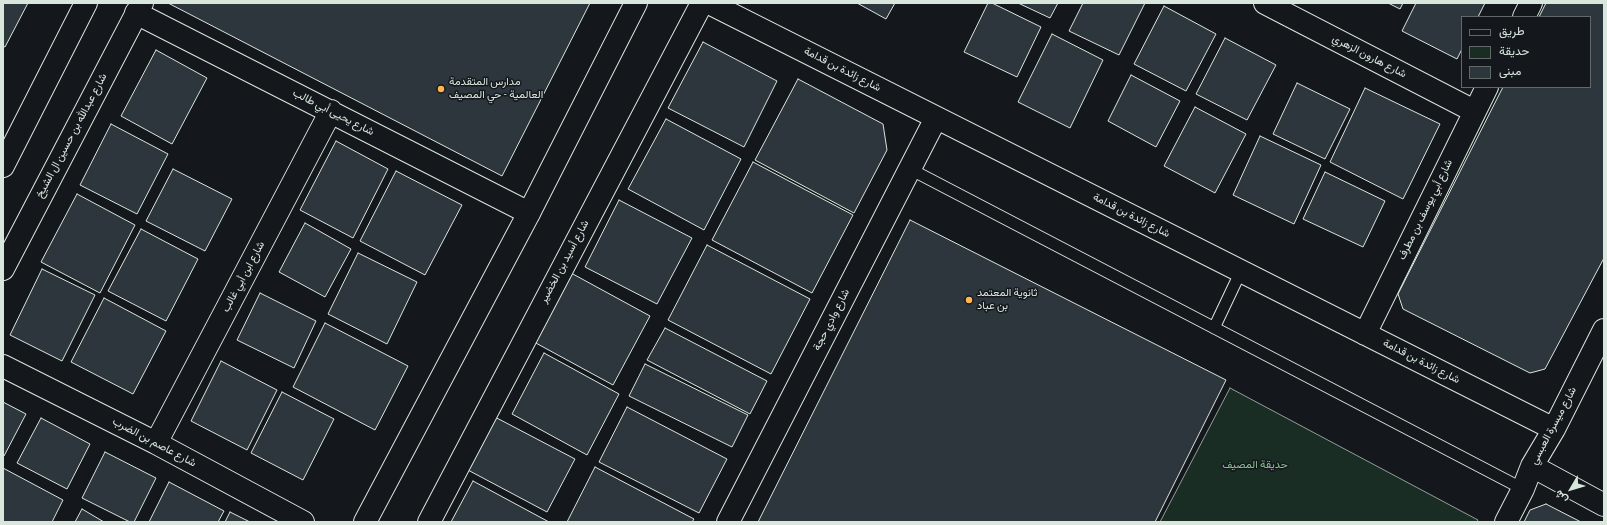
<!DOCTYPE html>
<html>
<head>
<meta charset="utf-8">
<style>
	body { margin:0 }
	#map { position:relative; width:1607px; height:525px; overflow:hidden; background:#14181c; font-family:"Source Sans 3",Vazirmatn,sans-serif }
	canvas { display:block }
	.frame { position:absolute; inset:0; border:4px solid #d8e6dc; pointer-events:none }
	.legend { position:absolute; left:1461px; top:16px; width:130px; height:72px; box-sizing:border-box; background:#14181c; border:1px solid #626a69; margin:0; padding:5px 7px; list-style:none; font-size:12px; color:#d8e6dc }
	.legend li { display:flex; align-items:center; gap:8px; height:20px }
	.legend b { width:20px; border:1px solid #626a69 }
	.north { position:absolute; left:1551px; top:469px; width:40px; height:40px; -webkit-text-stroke:3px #14181c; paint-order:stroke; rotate:232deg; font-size:11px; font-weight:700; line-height:16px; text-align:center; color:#d8e6dc }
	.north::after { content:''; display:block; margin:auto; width:14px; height:18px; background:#d8e6dc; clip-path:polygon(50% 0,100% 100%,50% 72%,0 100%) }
</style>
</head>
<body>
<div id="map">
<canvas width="1607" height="525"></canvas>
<div class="frame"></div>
<ul class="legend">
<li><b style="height:5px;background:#14181c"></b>طريق</li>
<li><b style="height:11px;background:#1a2d24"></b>حديقة</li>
<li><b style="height:11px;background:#2c363c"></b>مبنى</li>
</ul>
<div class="north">ش</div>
</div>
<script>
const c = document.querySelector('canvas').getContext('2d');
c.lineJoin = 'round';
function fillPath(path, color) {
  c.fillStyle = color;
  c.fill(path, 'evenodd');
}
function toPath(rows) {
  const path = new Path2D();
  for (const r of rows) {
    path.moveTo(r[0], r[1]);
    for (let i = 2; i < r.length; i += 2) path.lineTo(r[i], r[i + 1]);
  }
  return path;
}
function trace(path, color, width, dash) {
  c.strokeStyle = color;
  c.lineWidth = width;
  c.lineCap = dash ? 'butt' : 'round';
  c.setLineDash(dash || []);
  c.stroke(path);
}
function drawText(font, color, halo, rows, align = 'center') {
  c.font = font + ' "Source Sans 3",Vazirmatn,sans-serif';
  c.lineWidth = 3;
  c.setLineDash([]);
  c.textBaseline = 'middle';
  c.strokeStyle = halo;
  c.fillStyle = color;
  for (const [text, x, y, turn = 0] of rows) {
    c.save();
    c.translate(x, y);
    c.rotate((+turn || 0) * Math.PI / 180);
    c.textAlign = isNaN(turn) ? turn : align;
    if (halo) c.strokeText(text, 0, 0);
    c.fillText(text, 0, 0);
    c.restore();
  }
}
const green = toPath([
	[1230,388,1478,520,1477,522,1160,522,1230,388]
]);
const building = toPath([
	[3,3,28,3,5,47,3,46,3,3],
	[168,3,590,3,502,176,168,3],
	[857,3,895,3,886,19,857,3],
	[988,3,992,3,1041,27,1017,77,964,52,988,3],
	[1018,3,1058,3,1050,18,1018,3],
	[1083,3,1145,3,1119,55,1069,31,1083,3],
	[1388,3,1403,3,1400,9,1388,3],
	[1416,3,1485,3,1478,17,1462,17,1462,49,1457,59,1402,31,1416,3],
	[1546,3,1604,3,1604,258,1545,369,1530,373,1403,309,1398,294,1503,87,1590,87,1590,17,1539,17,1546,3],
	[1164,6,1216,34,1186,91,1134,64,1164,6],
	[1052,34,1103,60,1070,128,1018,102,1052,34],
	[1225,38,1276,65,1247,120,1196,94,1225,38],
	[703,42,777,81,744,147,668,108,703,42],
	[156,50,207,78,172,144,121,116,156,50],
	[1131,75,1180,101,1156,147,1108,121,1131,75],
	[798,79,883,124,887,150,854,213,755,160,798,79],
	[1297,83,1350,109,1325,159,1273,134,1297,83],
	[1365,88,1440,124,1403,199,1330,162,1365,88],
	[1195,107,1246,134,1215,193,1164,166,1195,107],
	[666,119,741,159,704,230,628,189,666,119],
	[111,124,168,154,137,214,80,185,111,124],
	[1260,136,1321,165,1294,224,1233,195,1260,136],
	[336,141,388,169,353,238,300,210,336,141],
	[753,162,853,215,812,293,712,240,753,162],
	[173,169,232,199,205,251,146,221,173,169],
	[396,171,462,205,425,275,360,241,396,171],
	[1325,172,1385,201,1363,247,1303,219,1325,172],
	[77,194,135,225,100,293,41,262,77,194],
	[619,200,692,238,657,304,585,267,619,200],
	[910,220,1226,380,1155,522,758,522,910,220],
	[305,223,351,249,325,297,279,272,305,223],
	[141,229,198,259,166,321,108,291,141,229],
	[707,245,810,299,771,374,668,320,707,245],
	[358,253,417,282,387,344,328,314,358,253],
	[42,269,95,295,62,361,10,335,42,269],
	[571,273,650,316,613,385,534,342,571,273],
	[260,293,316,321,294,368,237,340,260,293],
	[104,298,166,331,133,394,71,362,104,298],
	[325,323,408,366,375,430,293,387,325,323],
	[665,328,767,381,750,414,647,360,665,328],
	[544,353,619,394,587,455,512,414,544,353],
	[221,361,277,390,247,450,191,421,221,361],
	[645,364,748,415,732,447,629,396,645,364],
	[282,392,334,419,303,480,251,453,282,392],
	[3,402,26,414,4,456,3,455,3,402],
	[627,407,727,459,699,513,599,462,627,407],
	[493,416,575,459,547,512,466,469,493,416],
	[41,418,90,444,67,489,17,463,41,418],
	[105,452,156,478,134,522,130,522,82,498,105,452],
	[595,467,694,519,692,522,567,522,595,467],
	[3,468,63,500,52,522,3,522,3,468],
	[473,481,549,522,451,522,473,481],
	[169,482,224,511,218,522,149,522,169,482],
	[1546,504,1581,522,1524,522,1530,510,1546,504],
	[82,509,104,522,75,522,82,509],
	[230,512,250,522,225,522,230,512]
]);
const lane = toPath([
	[910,169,1523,489],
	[1214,328,1241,271]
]);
const street = toPath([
	[709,3,1554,429],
	[1265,3,1474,111],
	[136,13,529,213],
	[1524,17,1531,3],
	[1365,334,1487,87],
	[3,366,156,443,303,522],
	[156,443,331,111],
	[1532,466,1604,505],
	[728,522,936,118],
	[1506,522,1523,489,1532,466,1554,429,1604,330]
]);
const secondary = toPath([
	[3,166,86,3],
	[3,269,142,3],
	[365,522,529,213,636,3],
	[429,522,702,3]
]);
const markers = [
	[441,89,4,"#ffb74d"],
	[969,300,4,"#ffb74d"]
];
const streetNames = [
	["شارع هارون الزهري",1369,57,27],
	["شارع زائدة بن قدامة",842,70,27],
	["شارع يحيى أبي طالب",333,113,27],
	["شارع عبدالله بن حسين ال الشيخ",72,136,-62],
	["شارع أبي يوسف بن مطرف",1426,210,-64],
	["شارع زائدة بن قدامة",1131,216,27],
	["شارع أسيد بن الخضير",565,262,-62],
	["شارع ابن أبي غالب",244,277,-62],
	["شارع وادي حجة",832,320,-63],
	["شارع زائدة بن قدامة",1421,362,27],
	["شارع ميسرة العبسي",1554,426,-62],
	["شارع عاصم بن الضرب",154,443,28]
];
const poiNames = [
	["مدارس المتقدمة",449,83],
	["العالمية - حي المصيف",449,96],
	["ثانوية المعتمد",977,294],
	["بن عباد",977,307]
];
const parkNames = [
	["حديقة المصيف",1255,466]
];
fillPath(green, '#1a2d24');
trace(green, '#939e99', 1);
fillPath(building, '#2c363c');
trace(building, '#d8e6dc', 1);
trace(lane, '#d8e6dc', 13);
trace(street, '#d8e6dc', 24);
trace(secondary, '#d8e6dc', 24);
trace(lane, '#14181c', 11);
trace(street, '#14181c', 22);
trace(secondary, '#14181c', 22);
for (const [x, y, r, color] of markers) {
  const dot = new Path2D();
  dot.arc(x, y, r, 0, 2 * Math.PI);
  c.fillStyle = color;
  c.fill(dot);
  trace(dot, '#14181c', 1.5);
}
drawText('11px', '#d8e6dc', '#14181c', streetNames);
drawText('11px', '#d8e6dc', '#14181c', poiNames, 'left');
drawText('11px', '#8ac095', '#14181c', parkNames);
</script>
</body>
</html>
